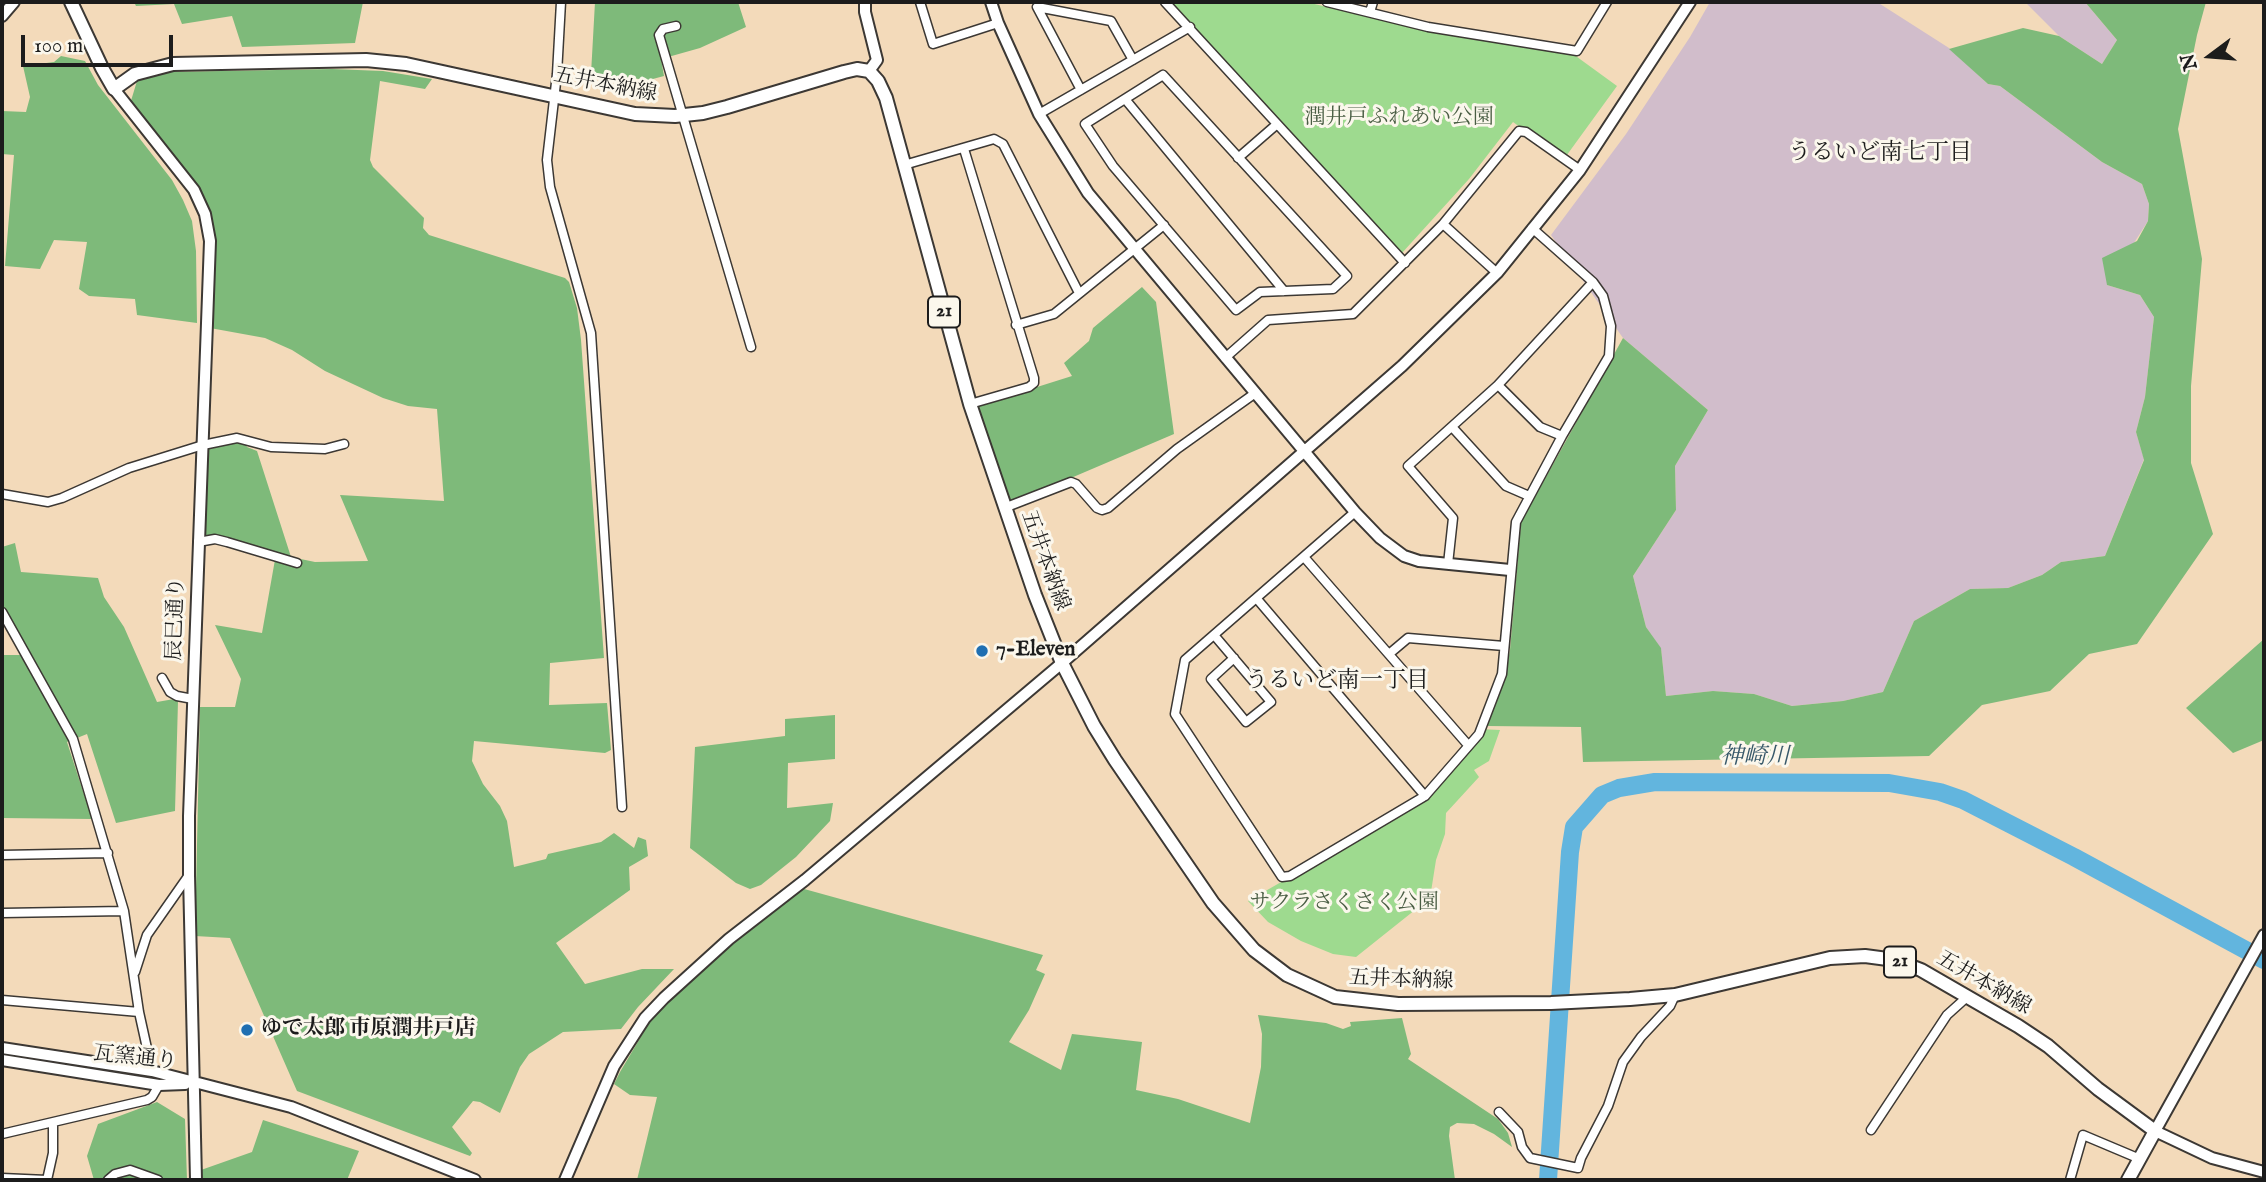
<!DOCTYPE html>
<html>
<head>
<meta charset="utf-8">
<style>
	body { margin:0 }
	#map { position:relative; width:2266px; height:1182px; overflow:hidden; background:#f3daba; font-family:"IM FELL English",serif }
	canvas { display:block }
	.frame { position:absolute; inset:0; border:4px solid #1c1c1c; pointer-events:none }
	.north { position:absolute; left:2175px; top:21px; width:70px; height:70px; -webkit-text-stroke:5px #fbf7ec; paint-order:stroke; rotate:254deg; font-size:19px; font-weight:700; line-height:28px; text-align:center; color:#1c1c1c }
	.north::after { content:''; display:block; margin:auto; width:24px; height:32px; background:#1c1c1c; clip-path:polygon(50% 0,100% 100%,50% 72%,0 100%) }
	.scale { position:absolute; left:21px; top:35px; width:152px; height:32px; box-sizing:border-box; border:4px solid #1c1c1c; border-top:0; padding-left:9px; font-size:21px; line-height:24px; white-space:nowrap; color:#1c1c1c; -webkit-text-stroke:5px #fbf7ec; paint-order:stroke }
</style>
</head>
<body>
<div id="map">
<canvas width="2266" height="1182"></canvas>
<div class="frame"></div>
<div class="north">N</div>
<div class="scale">100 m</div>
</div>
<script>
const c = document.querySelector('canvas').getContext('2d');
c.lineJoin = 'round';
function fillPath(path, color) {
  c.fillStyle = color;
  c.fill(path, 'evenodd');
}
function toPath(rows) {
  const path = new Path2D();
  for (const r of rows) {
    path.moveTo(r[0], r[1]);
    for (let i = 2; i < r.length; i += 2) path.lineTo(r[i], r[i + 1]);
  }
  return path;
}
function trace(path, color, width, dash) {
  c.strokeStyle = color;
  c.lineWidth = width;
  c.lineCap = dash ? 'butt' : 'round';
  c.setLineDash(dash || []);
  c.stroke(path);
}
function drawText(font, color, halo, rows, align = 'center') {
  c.font = font + ' "IM FELL English","Noto Serif JP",serif';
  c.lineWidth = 6;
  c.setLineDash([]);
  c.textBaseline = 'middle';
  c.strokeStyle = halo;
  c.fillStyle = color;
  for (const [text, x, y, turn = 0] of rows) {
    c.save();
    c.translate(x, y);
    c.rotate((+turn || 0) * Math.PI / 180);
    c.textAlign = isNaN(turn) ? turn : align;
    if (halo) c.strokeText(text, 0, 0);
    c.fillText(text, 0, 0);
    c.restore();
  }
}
const industrial = toPath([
	[1710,2,1877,2,1949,48,1988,84,2000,86,2102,162,2142,184,2149,204,2148,221,2107,285,2140,295,2154,317,2145,397,2136,432,2144,459,2105,556,2061,562,2042,575,2008,588,1970,589,1914,621,1883,692,1843,701,1792,706,1754,694,1713,691,1666,696,1661,649,1646,627,1633,576,1676,510,1675,466,1708,410,1623,338,1551,235,1626,134,1690,37],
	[2025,2,2085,2,2117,40,2102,64,2059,36]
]);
const green = toPath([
	[1163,2,1306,2,1428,31,1573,54,1617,86,1564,159,1513,122,1469,179,1402,253,1397,253],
	[1479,729,1500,730,1489,761,1474,770,1479,777,1446,813,1445,834,1436,860,1430,898,1356,957,1333,954,1301,941,1268,922,1248,901,1407,810]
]);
const forest = toPath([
	[134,2,363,2,355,43,242,47,232,16,182,24,174,4,136,6],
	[595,2,738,2,746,27,700,48,661,59,664,76,649,80,591,74],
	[2085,2,2206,2,2197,35,2178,129,2202,259,2191,386,2191,463,2213,534,2137,644,2089,654,2050,691,1982,705,1929,756,1583,762,1581,727,1487,726,1505,677,1510,650,1521,522,1623,338,1708,410,1675,466,1676,510,1633,576,1646,627,1661,648,1666,696,1713,691,1754,694,1792,706,1843,701,1883,692,1914,621,1970,589,2008,588,2042,575,2061,562,2105,556,2144,460,2136,432,2145,397,2154,317,2140,295,2107,285,2102,258,2137,241,2148,221,2149,204,2142,184,2102,162,2000,86,1988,84,1949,49,2023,28,2059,36,2102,64,2117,40],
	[61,56,85,61,98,85,172,180,183,200,192,221,196,251,197,323,137,315,135,299,89,296,79,289,87,242,54,240,40,269,5,266,14,155,2,154,2,111,26,112,30,97,23,66,54,62],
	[332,69,383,71,432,79,425,89,380,81,370,160,373,167,424,218,423,228,429,235,565,278,569,282,577,308,581,340,604,658,550,663,549,705,607,703,611,750,605,753,474,741,472,761,483,784,500,806,507,821,514,867,546,859,548,854,601,842,614,833,634,848,638,837,646,840,648,856,629,867,630,890,556,943,585,984,642,969,674,969,638,1007,621,1029,563,1032,529,1054,520,1067,500,1113,480,1102,473,1101,452,1127,472,1153,470,1156,297,1091,230,938,195,936,200,707,235,707,241,679,215,625,262,633,276,554,214,536,203,536,207,443,236,441,245,443,247,447,257,451,291,557,315,562,368,561,340,495,444,501,437,409,408,406,383,398,325,371,292,350,265,338,210,328,215,248,212,229,201,197,130,104,137,81,166,72],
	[1142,287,1156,302,1174,434,1010,504,977,410,980,405,1072,376,1064,363,1089,341,1093,328],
	[15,543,21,572,98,578,104,597,124,627,157,702,174,699,178,701,175,811,116,823,87,734,67,742,92,819,2,818,2,655,26,655,2,613,2,547],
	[2264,639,2264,740,2233,753,2186,708],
	[835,715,835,759,788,763,787,808,833,803,830,821,796,857,761,885,750,889,736,883,690,848,695,747,785,736,785,719],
	[797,887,1043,955,1036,970,1045,974,1029,1010,1009,1042,1061,1070,1072,1034,1142,1042,1136,1090,1178,1099,1250,1123,1261,1067,1262,1034,1258,1015,1326,1023,1343,1029,1351,1026,1350,1022,1402,1018,1411,1054,1408,1059,1498,1119,1508,1133,1512,1147,1494,1134,1474,1124,1457,1123,1450,1127,1449,1136,1455,1180,637,1180,657,1097,630,1095,614,1084,620,1072,649,1023,677,991],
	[157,1102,185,1119,187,1180,94,1180,87,1156,98,1124],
	[263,1120,359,1151,347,1180,201,1180,201,1170,252,1152]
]);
const river = toPath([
	[1548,1180,1570,852,1574,827,1602,795,1619,788,1655,782,1889,783,1940,792,1963,800,2074,857,2264,960]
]);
const minor = toPath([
	[561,2,557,74,547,160,550,187,591,333,622,807],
	[920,2,933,44,998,23],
	[1165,2,1405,263],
	[1327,2,1428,27,1577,51,1607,2],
	[1370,12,1373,2],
	[676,26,663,29,659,35,751,347],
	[1163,75,1347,276,1333,289,1260,292,1236,310,1113,166,1085,124,1163,75],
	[1081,90,1037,7,1111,21,1133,60],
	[1125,99,1284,291],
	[1039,114,1190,27],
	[964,149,1034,378,1034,383,1029,387,970,404],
	[1238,158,1276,125],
	[904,165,994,139,1003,144,1079,293],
	[1443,224,1497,273],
	[1016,325,1054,314,1164,225],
	[1225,358,1268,320,1353,314,1443,224,1519,131,1526,132,1580,170],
	[1498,385,1540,427,1562,436],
	[1453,428,1506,486,1529,496],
	[2,494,48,502,62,498,129,468,203,445,237,438,271,447,325,449,344,444],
	[1004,508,1071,482,1076,484,1097,508,1102,510,1108,508,1177,449,1254,394],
	[1355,512,1185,660,1175,714,1282,877,1290,876,1425,796,1479,734,1502,674,1516,522,1562,436,1609,356,1611,326,1603,296,1593,282,1532,228],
	[198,542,215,539,227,542,297,563],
	[1304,557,1468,745],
	[1448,564,1453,518,1408,466,1498,385,1593,282],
	[1257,599,1425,796],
	[2,612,73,739,124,911,139,1012,152,1071],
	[1214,635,1271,702,1246,722,1211,679,1234,658],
	[1389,654,1408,638,1504,646],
	[162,678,170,692,177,696,193,699],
	[2,855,108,853],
	[2,913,124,911],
	[135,972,147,935,189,875],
	[2,1000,139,1012],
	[1499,1112,1518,1132,1522,1147,1530,1158,1578,1168,1581,1158,1608,1106,1623,1062,1641,1037,1670,1006,1675,995],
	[1871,1130,1947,1015,1967,997],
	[2,1134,147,1100,152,1097,159,1085],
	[2,1178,47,1180],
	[47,1180,53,1153,53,1122],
	[108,1180,115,1174,130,1170,158,1180],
	[2070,1180,2083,1135,2140,1159]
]);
const tertiary = toPath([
	[865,2,865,12,877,60,869,71],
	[991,2,998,23,1039,114,1088,193,1355,512,1380,538,1404,556,1419,561,1510,570],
	[2,16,14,2],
	[114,89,194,190,205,214,210,241,189,816,189,875,196,1180],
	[2264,935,2155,1131,2212,1158,2264,1172],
	[2,1048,152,1071,291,1107,475,1180],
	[2,1060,159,1085,185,1084],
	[565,1180,614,1066,645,1018,664,998,729,939,805,880,1062,663,1402,366,1497,273,1580,170,1690,2]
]);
const primary = toPath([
	[71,2,102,68,114,89,135,74,173,64,366,60,406,64,635,114,675,116,703,113,727,107,844,72,857,69,869,71,878,81,886,98,970,404,1035,595,1062,663,1094,726,1115,760,1213,903,1254,950,1287,975,1335,997,1398,1004,1551,1003,1630,999,1675,995,1830,958,1865,956,1895,960,1921,970,2018,1026,2048,1046,2098,1089,2155,1131,2128,1180]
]);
const markers = [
	[982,651,7,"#1f6fb2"],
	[247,1030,7,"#1f6fb2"]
];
const shields = [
	[944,312,32],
	[1900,962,32]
];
const shieldNames = [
	["21",944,312],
	["21",1900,962]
];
const streetNames = [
	["五井本納線",605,86,11],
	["五井本納線",1044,561,70],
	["辰巳通り",177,619,-88],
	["五井本納線",1401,981,2],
	["五井本納線",1983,984,30],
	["瓦窯通り",135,1059,6]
];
const parkNames = [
	["潤井戸ふれあい公園",1399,119],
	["サクラさくさく公園",1344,904]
];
const poiNames = [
	["7-Eleven",996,651],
	["ゆで太郎 市原潤井戸店",261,1030]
];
const neighbourhoodNames = [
	["うるいど南七丁目",1880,154],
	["うるいど南一丁目",1337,682]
];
const waterNames = [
	["神崎川",1755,758]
];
fillPath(industrial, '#d1bdcb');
fillPath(green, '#9eda8f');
fillPath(forest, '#7eba7a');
trace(river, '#62b5de', 18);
trace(minor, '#3c3834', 11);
trace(tertiary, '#3c3834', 14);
trace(primary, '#3c3834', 16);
trace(minor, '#fff', 8);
trace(tertiary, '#fff', 10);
trace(primary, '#fff', 12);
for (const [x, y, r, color] of markers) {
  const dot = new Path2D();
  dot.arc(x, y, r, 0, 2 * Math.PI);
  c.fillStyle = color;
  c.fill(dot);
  trace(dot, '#fbf7ec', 2.5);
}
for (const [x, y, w] of shields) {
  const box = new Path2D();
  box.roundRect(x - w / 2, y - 15.5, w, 31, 5);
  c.fillStyle = '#fbf7ec';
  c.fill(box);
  trace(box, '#1c1c1c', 2);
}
drawText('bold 19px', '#1c1c1c', null, shieldNames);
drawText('21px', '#1c1c1c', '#fbf7ec', streetNames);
drawText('21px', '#4a5e44', '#fbf7ec', parkNames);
drawText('bold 21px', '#1c1c1c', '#fbf7ec', poiNames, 'left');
drawText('23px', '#1c1c1c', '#fbf7ec', neighbourhoodNames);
drawText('italic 23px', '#38596a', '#fbf7ec', waterNames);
</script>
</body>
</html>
